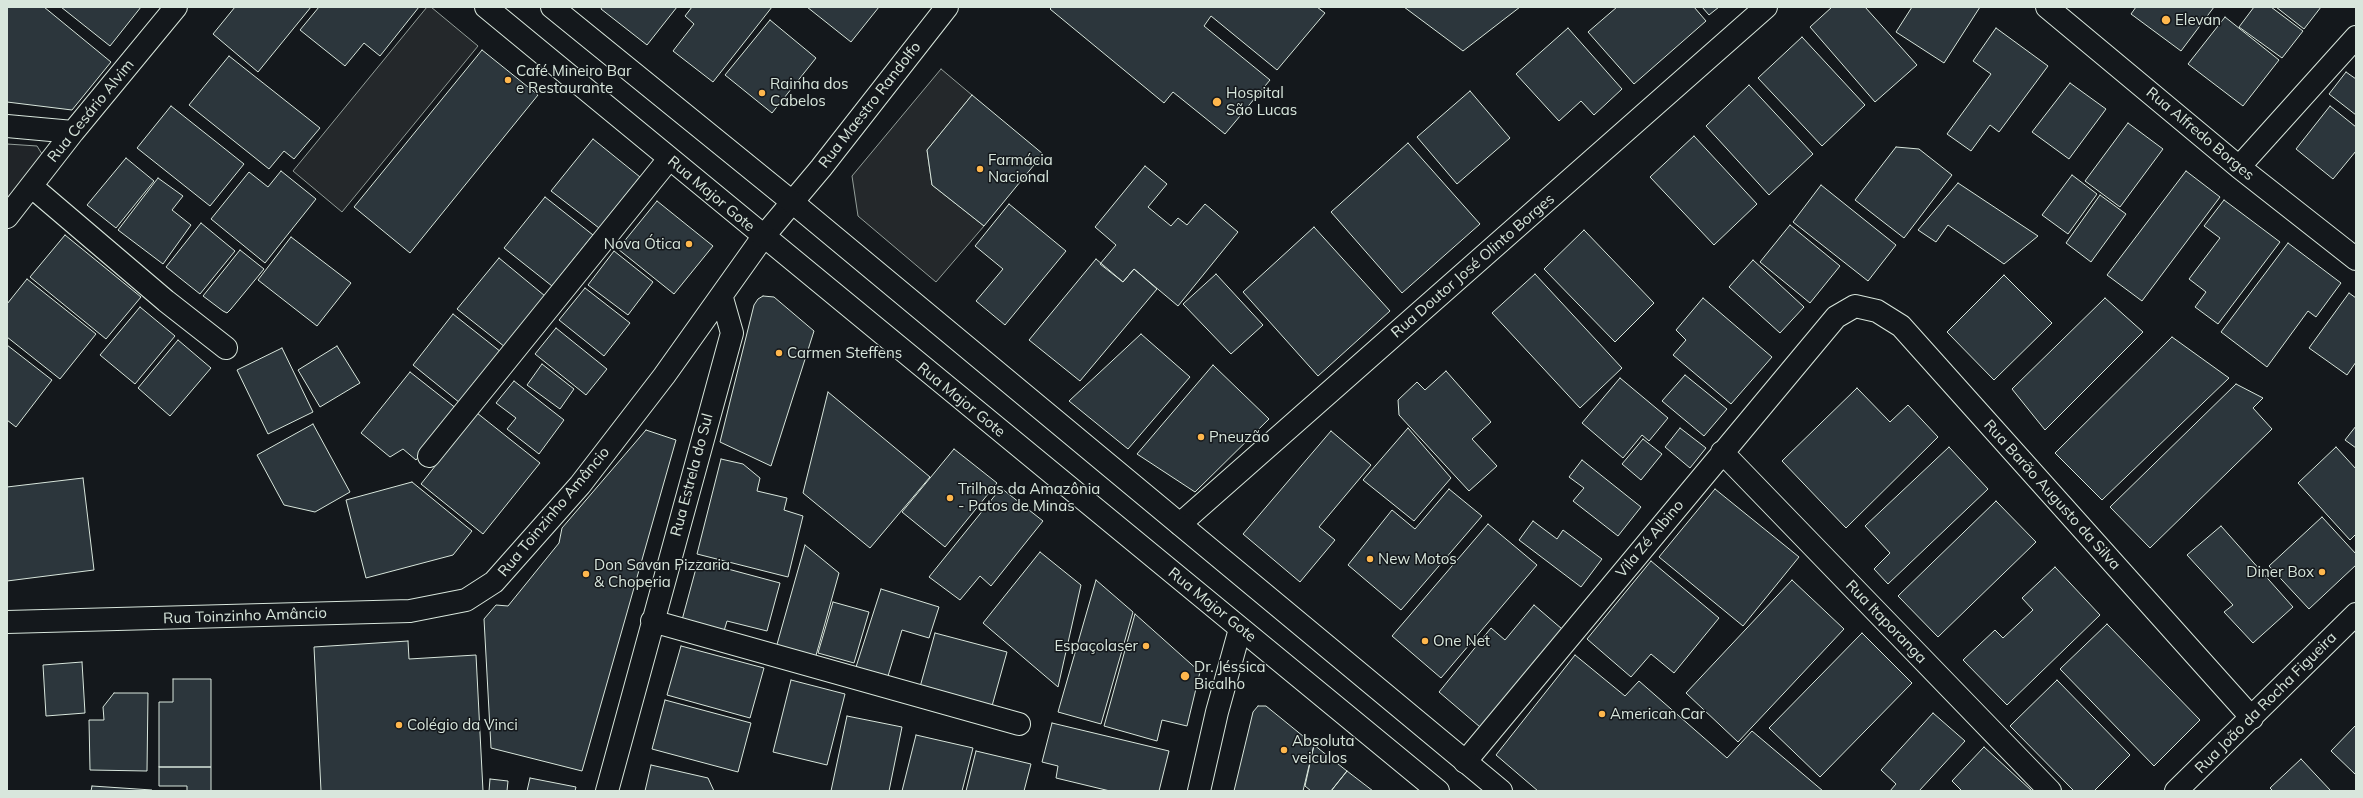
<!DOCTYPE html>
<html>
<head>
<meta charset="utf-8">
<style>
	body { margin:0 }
	#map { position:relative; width:2363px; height:798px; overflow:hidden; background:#14181c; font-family:Mulish,sans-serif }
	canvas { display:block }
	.frame { position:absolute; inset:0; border:8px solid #d8e6dc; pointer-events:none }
</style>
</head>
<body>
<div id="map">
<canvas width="2363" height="798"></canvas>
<div class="frame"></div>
</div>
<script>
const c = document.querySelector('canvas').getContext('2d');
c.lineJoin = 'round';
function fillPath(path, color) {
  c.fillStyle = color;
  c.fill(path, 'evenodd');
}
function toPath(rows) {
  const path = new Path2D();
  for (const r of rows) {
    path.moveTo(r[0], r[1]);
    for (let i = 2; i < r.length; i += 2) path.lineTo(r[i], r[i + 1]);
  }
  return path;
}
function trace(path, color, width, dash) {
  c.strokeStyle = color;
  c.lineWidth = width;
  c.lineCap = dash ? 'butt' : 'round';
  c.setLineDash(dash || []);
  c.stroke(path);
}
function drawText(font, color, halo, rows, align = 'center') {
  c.font = font + ' Mulish,sans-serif';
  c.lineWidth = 3;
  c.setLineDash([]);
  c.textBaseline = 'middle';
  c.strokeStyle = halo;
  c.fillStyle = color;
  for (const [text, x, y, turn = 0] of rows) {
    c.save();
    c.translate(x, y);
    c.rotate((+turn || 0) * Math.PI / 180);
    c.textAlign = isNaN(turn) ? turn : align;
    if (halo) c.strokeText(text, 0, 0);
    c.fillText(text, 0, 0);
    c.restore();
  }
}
const green = toPath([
	[7,144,37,146,42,154,7,201,7,144]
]);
const parking = toPath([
	[427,7,431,7,478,46,342,212,293,171,427,7],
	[941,69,972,95,927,150,932,185,984,226,936,282,858,216,852,176,941,69]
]);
const building = toPath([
	[7,7,44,7,111,62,72,110,7,102,7,7],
	[61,7,141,7,110,46,61,7],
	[235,7,311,7,258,72,213,34,235,7],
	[319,7,419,7,380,56,364,43,345,66,300,30,319,7],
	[602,7,677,7,647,45,601,9,602,7],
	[692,7,772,7,713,82,673,51,694,24,685,16,692,7],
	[807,7,879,7,851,42,807,7],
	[1052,7,1317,7,1325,13,1277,70,1211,16,1204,26,1270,80,1225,134,1173,92,1164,103,1050,9,1052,7],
	[1404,7,1520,7,1463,51,1404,7],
	[1617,7,1694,7,1706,21,1634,84,1588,32,1617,7],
	[1702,7,1719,7,1709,15,1702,7],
	[1832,7,1865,7,1917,65,1875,102,1810,27,1832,7],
	[1912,7,1980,7,1944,63,1896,32,1912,7],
	[2136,7,2214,7,2181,51,2131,14,2136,7],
	[2254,7,2271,7,2303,31,2282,58,2239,27,2254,7],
	[2276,7,2321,7,2304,29,2276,7],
	[2225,17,2279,60,2243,106,2188,64,2225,17],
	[770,20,816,58,772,113,725,75,770,20],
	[1568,28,1622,89,1594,115,1581,101,1559,121,1516,74,1568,28],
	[1996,28,2048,66,1999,132,1990,125,1971,151,1947,134,1991,74,1973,61,1996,28],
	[1802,37,1865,105,1822,146,1758,78,1802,37],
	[482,50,538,95,410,253,354,207,482,50],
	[229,56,320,128,294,159,284,151,269,169,189,105,229,56],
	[2346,72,2356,79,2356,115,2329,94,2346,72],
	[2070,83,2106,109,2069,159,2032,132,2070,83],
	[1749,85,1813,154,1769,195,1706,126,1749,85],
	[1470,91,1510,138,1457,184,1417,137,1470,91],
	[972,95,1043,154,984,226,932,185,927,150,972,95],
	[171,106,244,164,210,206,137,148,171,106],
	[2330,106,2356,127,2356,151,2333,179,2296,149,2330,106],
	[2128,123,2163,149,2120,207,2085,181,2128,123],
	[1694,136,1757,204,1714,245,1650,177,1694,136],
	[593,139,640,177,599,228,551,191,593,139],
	[1408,143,1480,224,1402,293,1331,212,1408,143],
	[1896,147,1919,149,1952,175,1904,238,1855,200,1896,147],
	[126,158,154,181,116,228,87,205,126,158],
	[1145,166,1167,184,1148,207,1171,226,1178,218,1187,225,1205,204,1238,232,1178,306,1134,269,1123,282,1100,264,1116,245,1095,227,1145,166],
	[281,171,316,199,265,263,211,219,249,172,268,187,281,171],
	[2186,171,2220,197,2142,301,2107,275,2186,171],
	[2072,175,2097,194,2068,234,2042,215,2072,175],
	[158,178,183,196,172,210,191,225,163,264,118,230,158,178],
	[1958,183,2038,236,2004,264,1948,225,1936,242,1918,230,1958,183],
	[1821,185,1896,245,1868,281,1793,222,1821,185],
	[2100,195,2126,214,2091,262,2066,243,2100,195],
	[545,197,593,235,552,286,504,248,545,197],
	[2224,200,2280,242,2218,324,2195,307,2206,292,2189,279,2220,238,2204,226,2224,200],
	[657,201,713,246,674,294,618,249,657,201],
	[1009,204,1066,251,1005,325,976,301,1003,269,975,246,1009,204],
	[201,223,235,251,200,294,166,267,201,223],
	[1790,225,1840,266,1810,303,1760,262,1790,225],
	[1314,227,1390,311,1318,376,1243,292,1314,227],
	[1584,230,1654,303,1615,342,1544,269,1584,230],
	[65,235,141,297,106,339,30,277,65,235],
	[291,237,351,283,317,326,258,280,291,237],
	[2288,243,2341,283,2316,317,2308,311,2267,367,2221,332,2288,243],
	[240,250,264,269,231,309,227,313,223,311,203,296,240,250],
	[614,251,653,282,628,315,588,285,614,251],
	[499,258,545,296,505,347,457,309,499,258],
	[1096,259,1123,282,1134,269,1157,289,1080,381,1029,340,1096,259],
	[1753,260,1804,307,1780,333,1729,287,1753,260],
	[1216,274,1263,325,1231,354,1183,304,1216,274],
	[1535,274,1622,368,1580,408,1492,313,1535,274],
	[2004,275,2052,323,1994,380,1947,332,2004,275],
	[27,279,96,334,60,379,7,337,7,304,27,279],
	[585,288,630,323,604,356,559,320,585,288],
	[2349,293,2356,298,2356,362,2347,375,2309,348,2349,293],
	[763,296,774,297,814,331,771,466,720,442,754,305,758,299,763,296],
	[1703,298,1772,357,1731,404,1673,355,1686,340,1676,330,1703,298],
	[2105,298,2143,332,2045,430,2012,389,2105,298],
	[140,307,175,336,135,384,100,355,140,307],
	[453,314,501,352,460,403,413,365,453,314],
	[556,328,607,369,586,395,535,354,556,328],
	[1141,334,1190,377,1128,449,1069,401,1141,334],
	[2172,337,2229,378,2102,500,2055,453,2172,337],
	[178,340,211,368,170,416,138,388,178,340],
	[7,345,52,380,16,427,7,420,7,345],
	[337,346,360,383,320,407,298,370,337,346],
	[282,348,313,412,268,434,237,370,282,348],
	[542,364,574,389,560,409,527,385,542,364],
	[1213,365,1269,419,1195,492,1137,454,1213,365],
	[1446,371,1491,422,1472,439,1497,466,1469,491,1399,415,1398,400,1417,382,1425,390,1446,371],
	[410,372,457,409,416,460,403,449,390,457,361,433,410,372],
	[1685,375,1727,409,1704,436,1662,401,1685,375],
	[1620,378,1668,418,1649,441,1642,435,1623,458,1582,423,1620,378],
	[514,381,564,420,539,454,507,429,516,418,496,403,514,381],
	[2236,384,2263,398,2253,408,2272,429,2150,548,2110,507,2236,384],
	[1857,388,1890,422,1908,405,1938,437,1846,528,1782,461,1857,388],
	[828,392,930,477,870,548,803,493,828,392],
	[477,413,540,463,483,534,421,484,477,413],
	[313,424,350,492,315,512,284,505,257,455,313,424],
	[2356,426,2356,448,2345,440,2356,426],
	[1408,428,1451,478,1414,521,1363,480,1408,428],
	[1680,428,1706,448,1690,468,1665,447,1680,428],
	[646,430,676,440,582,771,491,748,484,619,496,605,508,606,559,543,562,528,646,430],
	[1331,431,1371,465,1319,527,1335,540,1300,582,1243,534,1331,431],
	[1643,439,1662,454,1641,480,1622,464,1643,439],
	[1949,447,1988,489,1888,584,1874,569,1890,553,1865,526,1949,447],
	[2336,447,2356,469,2356,534,2350,540,2298,483,2336,447],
	[954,449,997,483,945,547,902,512,954,449],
	[721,459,743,464,760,478,757,491,787,498,784,510,803,516,788,577,697,554,721,459],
	[1582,460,1641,507,1618,536,1573,501,1584,488,1569,477,1582,460],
	[83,478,94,570,7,581,7,487,83,478],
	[412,482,472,531,453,555,366,578,346,500,412,482],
	[1001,488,1043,521,991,586,980,576,960,600,929,577,1001,488],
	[1449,489,1482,516,1401,610,1348,565,1392,510,1415,529,1449,489],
	[1715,489,1799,557,1743,626,1659,557,1715,489],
	[1996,501,2036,542,1938,637,1898,596,1996,501],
	[2322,517,2356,554,2356,565,2309,609,2269,566,2322,517],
	[1533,521,1557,539,1563,530,1602,559,1581,587,1519,540,1533,521],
	[1488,524,1537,565,1441,678,1392,636,1488,524],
	[2221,526,2293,607,2253,643,2224,612,2233,605,2187,555,2221,526],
	[805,545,839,573,815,659,776,648,805,545],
	[1040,552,1081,585,1058,687,983,623,1040,552],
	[698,561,780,583,767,631,727,621,724,631,682,620,698,561],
	[1651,561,1719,618,1674,673,1651,654,1631,677,1587,639,1651,561],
	[2055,567,2100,615,2007,705,1963,660,1995,630,2003,638,2033,610,2022,598,2055,567],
	[1096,580,1133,612,1101,724,1058,712,1096,580],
	[1792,580,1844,629,1738,742,1686,693,1792,580],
	[881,589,939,607,929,638,902,630,888,676,856,667,881,589],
	[833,602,869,612,854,663,818,653,833,602],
	[1534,605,1562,629,1480,727,1439,692,1491,628,1505,640,1534,605],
	[1135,614,1200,672,1187,726,1162,720,1157,741,1104,726,1135,614],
	[2107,624,2200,720,2154,766,2060,669,2107,624],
	[935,633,1007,652,992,706,920,687,935,633],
	[1862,633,1912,683,1820,777,1769,728,1862,633],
	[408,641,409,659,476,655,483,791,321,791,314,647,408,641],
	[681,646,764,668,750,718,667,695,681,646],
	[1575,655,1625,696,1639,681,1727,758,1752,731,1823,791,1538,791,1496,755,1575,655],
	[82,662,85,713,46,716,43,665,82,662],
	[173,679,211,679,211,767,159,767,159,702,173,702,173,679],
	[791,680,845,694,827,765,773,752,791,680],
	[2057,680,2130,755,2094,791,2074,791,2010,726,2057,680],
	[114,693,148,693,147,771,90,770,89,720,104,720,103,707,114,693],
	[665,700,751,723,738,772,652,749,665,700],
	[1258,706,1266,706,1314,745,1303,791,1234,791,1253,712,1258,706],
	[1933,713,1965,741,1919,791,1890,791,1896,784,1881,770,1933,713],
	[847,716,902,727,889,791,831,791,847,716],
	[1052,723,1169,751,1159,791,1110,791,1056,778,1058,766,1042,762,1052,723],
	[2356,725,2356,775,2331,751,2356,725],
	[916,735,973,748,962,791,902,791,916,735],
	[1314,745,1347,771,1331,791,1311,791,1305,786,1314,745],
	[1984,747,2032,791,1962,791,1952,781,1984,747],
	[976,751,1031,764,1024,791,966,791,976,751],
	[2301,759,2331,791,2273,791,2270,788,2301,759],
	[651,765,708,778,714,791,645,791,651,765],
	[159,767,211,767,211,791,187,791,187,786,159,786,159,767],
	[1347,771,1373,791,1331,791,1347,771],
	[530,778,576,787,575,791,527,791,530,778],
	[490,779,508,781,507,791,489,791,490,779],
	[92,786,152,790,152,791,91,791,92,786]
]);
const minor = toPath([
	[2047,7,2239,167,2356,259],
	[7,126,73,132],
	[2239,167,2356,37],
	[31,186,166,301,226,348],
	[7,217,73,132,176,7],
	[1722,452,2050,791],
	[429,456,669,159],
	[1180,524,1766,7],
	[652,621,1019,724],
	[7,622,410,611,466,600,494,582,580,485,664,376,763,237,821,168,947,7],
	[1465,762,1836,317,1855,306,1877,311,1901,326,2252,718],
	[607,791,732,333,722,298],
	[1199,791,1217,712,1240,629],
	[2176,791,2356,614]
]);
const major = toPath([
	[486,7,1438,791],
	[552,7,791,201,1501,791]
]);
const markers = [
	[2166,20,5,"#ffb74d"],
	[508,80,4,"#ffb74d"],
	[762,93,4,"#ffb74d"],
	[1217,102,5,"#ffb74d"],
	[980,169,4,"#ffb74d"],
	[689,244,4,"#ffb74d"],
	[779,353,4,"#ffb74d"],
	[1201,437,4,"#ffb74d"],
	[950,498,4,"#ffb74d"],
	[1370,559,4,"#ffb74d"],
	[2322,572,4,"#ffb74d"],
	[586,574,4,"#ffb74d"],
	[1425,641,4,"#ffb74d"],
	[1146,646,4,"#ffb74d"],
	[1185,676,5,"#ffb74d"],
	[1602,714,4,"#ffb74d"],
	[399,725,4,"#ffb74d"],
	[1284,750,4,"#ffb74d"]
];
const poiNames = [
	["Elevan",2175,20],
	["Café Mineiro Bar",516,71],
	["e Restaurante",516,88],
	["Rainha dos",770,84],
	["Cabelos",770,101],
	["Hospital",1226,93],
	["São Lucas",1226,110],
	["Farmácia",988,160],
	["Nacional",988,177],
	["Nova Ótica",681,244,"right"],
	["Carmen Steffens",787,353],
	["Pneuzão",1209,437],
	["Trilhas da Amazônia",958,489],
	["- Patos de Minas",958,506],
	["New Motos",1378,559],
	["Don Savan Pizzaria",594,565],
	["& Choperia",594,582],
	["Diner Box",2314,572,"right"],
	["One Net",1433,641],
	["Espaçolaser",1138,646,"right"],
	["Dr. Jéssica",1194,667],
	["Bicalho",1194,684],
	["American Car",1610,714],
	["Colégio da Vinci",407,725],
	["Absoluta",1292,741],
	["veiculos",1292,758]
];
const streetNames = [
	["Rua Maestro Randolfo",870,105,-52],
	["Rua Cesário Alvim",91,111,-51],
	["Rua Alfredo Borges",2200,134,40],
	["Rua Major Gote",711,194,40],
	["Rua Doutor José Olinto Borges",1473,266,-41],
	["Rua Major Gote",961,400,39],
	["Rua Estrela do Sul",692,475,-75],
	["Rua Barão Augusto da Silva",2052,495,48],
	["Rua Toinzinho Amâncio",554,512,-50],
	["Vila Zé Albino",1650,539,-50],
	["Rua Major Gote",1212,605,39],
	["Rua Toinzinho Amâncio",245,616,-2],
	["Rua Itaporanga",1886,622,46],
	["Rua João da Rocha Figueira",2266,703,-45]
];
fillPath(green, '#202428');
trace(green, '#939e99', 1);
fillPath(parking, '#24282b');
trace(parking, '#939e99', 1);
fillPath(building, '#2c363c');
trace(building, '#d8e6dc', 1);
trace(minor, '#d8e6dc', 24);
trace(major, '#d8e6dc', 24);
trace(minor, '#14181c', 22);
trace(major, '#14181c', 22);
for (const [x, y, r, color] of markers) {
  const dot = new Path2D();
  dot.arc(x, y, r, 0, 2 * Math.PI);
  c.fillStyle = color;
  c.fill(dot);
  trace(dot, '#14181c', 1.5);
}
drawText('15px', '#d8e6dc', '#14181c', poiNames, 'left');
drawText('15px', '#d8e6dc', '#14181c', streetNames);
</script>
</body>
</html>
